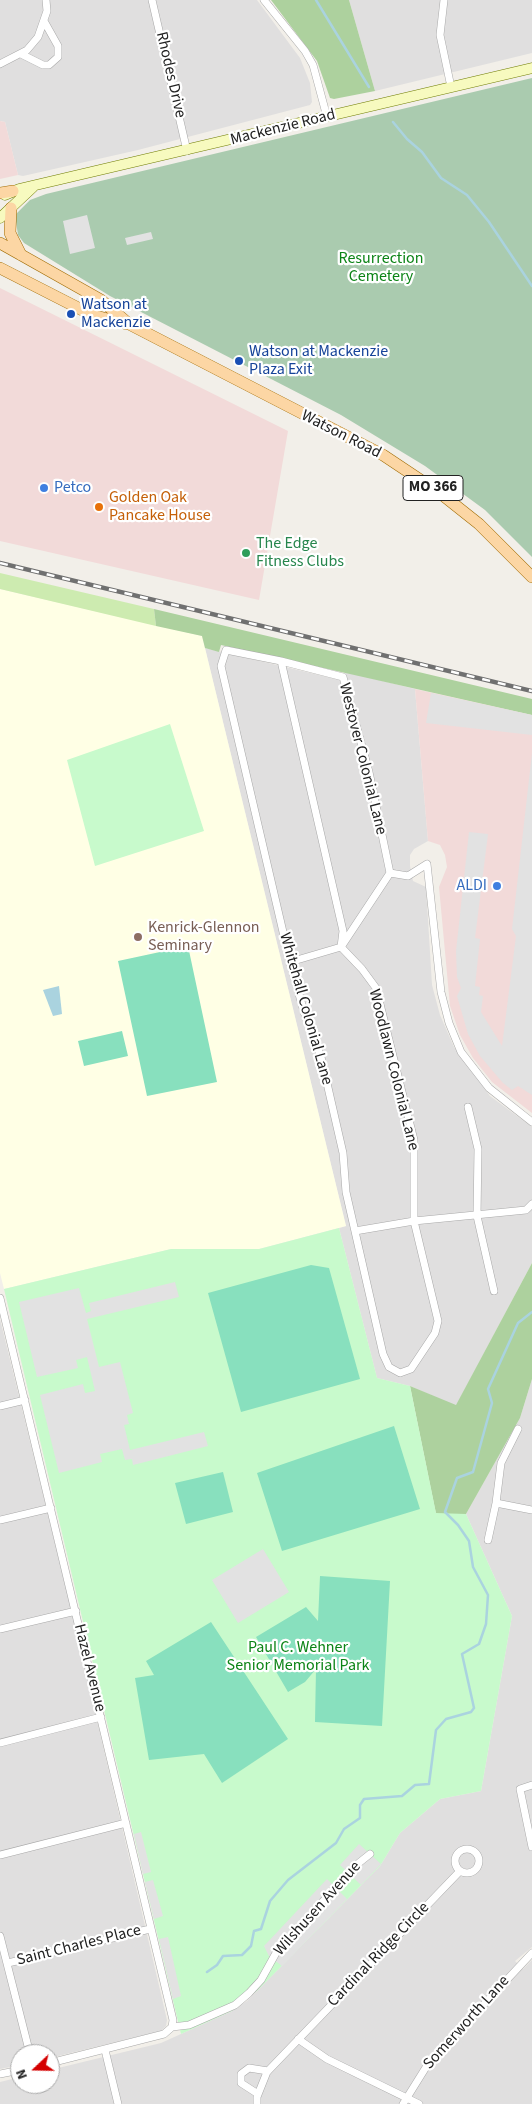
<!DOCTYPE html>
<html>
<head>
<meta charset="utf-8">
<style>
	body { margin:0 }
	#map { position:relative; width:532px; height:2104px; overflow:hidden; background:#f2efe9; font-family:"Source Sans 3",sans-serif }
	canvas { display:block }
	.north { position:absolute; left:10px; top:2044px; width:50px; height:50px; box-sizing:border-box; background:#fff; border:1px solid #a7a7a7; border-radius:50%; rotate:249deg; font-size:14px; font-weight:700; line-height:20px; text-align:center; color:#222 }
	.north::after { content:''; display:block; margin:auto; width:18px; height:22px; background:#d40000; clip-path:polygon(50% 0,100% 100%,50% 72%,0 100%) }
</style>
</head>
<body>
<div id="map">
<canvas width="532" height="2104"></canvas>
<div class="north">N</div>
</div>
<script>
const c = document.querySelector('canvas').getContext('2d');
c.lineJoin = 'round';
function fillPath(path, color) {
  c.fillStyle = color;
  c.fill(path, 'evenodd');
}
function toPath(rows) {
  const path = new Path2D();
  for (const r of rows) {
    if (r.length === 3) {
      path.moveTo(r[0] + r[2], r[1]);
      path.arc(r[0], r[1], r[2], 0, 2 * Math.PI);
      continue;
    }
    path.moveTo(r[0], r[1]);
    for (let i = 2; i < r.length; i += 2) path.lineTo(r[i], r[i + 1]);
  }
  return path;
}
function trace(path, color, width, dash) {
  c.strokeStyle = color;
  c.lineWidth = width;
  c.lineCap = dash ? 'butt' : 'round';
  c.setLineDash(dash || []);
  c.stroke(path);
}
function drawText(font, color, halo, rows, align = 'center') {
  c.font = font + ' "Source Sans 3",sans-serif';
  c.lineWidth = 4.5;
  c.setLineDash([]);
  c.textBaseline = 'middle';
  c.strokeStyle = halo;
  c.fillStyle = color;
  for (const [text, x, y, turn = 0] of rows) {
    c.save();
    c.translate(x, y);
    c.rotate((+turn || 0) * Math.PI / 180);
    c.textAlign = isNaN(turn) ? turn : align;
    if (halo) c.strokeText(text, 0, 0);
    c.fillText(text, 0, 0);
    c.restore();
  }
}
const residential = toPath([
	[0,0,257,0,300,58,310,83,312,102,310,105,138,150,23,176,18,175,5,122,0,121],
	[349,0,532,0,532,53,375,91],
	[205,648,336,679,347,672,415,689,428,841,414,849,410,855,410,866,413,881,426,887,432,985,440,1015,454,1047,490,1096,532,1127,532,1263,456,1406,410,1386,377,1378,339,1228,346,1226],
	[0,1319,68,1596,167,2020,166,2026,161,2031,50,2058,50,2054,20,2054,20,2065,0,2069],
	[532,1379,532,1947,515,1961,523,1969,532,1960,532,2104,0,2104,0,2082,20,2077,20,2084,50,2084,50,2070,161,2043,232,2011,247,2001,380,1866,400,1833,440,1799,481,1791,512,1616,466,1514,520,1418]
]);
const commercial = toPath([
	[0,121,5,122,18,175,0,179],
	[0,288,288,431,259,600,0,541],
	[415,689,532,715,532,1113,492,1082,473,1058,460,1035,450,1006,439,887,447,867,445,855,440,845,428,841]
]);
const education = toPath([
	[0,589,202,636,346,1226,259,1249,171,1249,4,1289,0,1273]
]);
const grass = toPath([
	[0,573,154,609,156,626,0,589]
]);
const forest = toPath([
	[271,0,349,0,375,91,334,99,330,98,317,61],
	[154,609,532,699,532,715,221,645,219,652,205,648,202,636,156,626],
	[532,1263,532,1379,520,1418,466,1514,436,1514,410,1386,456,1405]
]);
const cemetery = toPath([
	[532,78,532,557,485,510,425,466,341,415,110,296,24,243,18,235,15,215,30,200,46,194]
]);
const park = toPath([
	[170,724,204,831,95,866,67,760],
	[339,1228,377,1378,410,1386,436,1513,466,1514,512,1616,481,1791,440,1799,400,1833,380,1866,258,1990,232,2011,181,2034,4,1289,171,1249,259,1249]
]);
const pitch = toPath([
	[188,946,217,1082,147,1096,118,961],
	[122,1031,128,1056,84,1066,78,1041],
	[311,1265,329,1268,360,1379,241,1412,208,1293],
	[394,1426,420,1509,282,1551,257,1473],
	[223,1472,233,1512,186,1524,175,1483],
	[320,1576,390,1581,382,1726,315,1722,316,1669,305,1682,288,1692,256,1637,306,1607,318,1621],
	[211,1622,288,1739,222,1783,204,1754,149,1760,135,1678,154,1675,146,1661]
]);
const parking = toPath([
	[87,215,95,248,70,254,63,221],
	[151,232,153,239,127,245,125,238],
	[431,693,532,715,532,735,426,723],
	[532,753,532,1095,518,1086,512,1090,503,1083,480,1056,468,1034,457,996,461,988,457,977,456,951,469,832,488,834,475,938,480,939,475,986,480,987,479,995,483,996,481,1012,502,1046,516,936,512,929],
	[175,1282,179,1297,87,1319,99,1367,120,1362,133,1413,127,1415,129,1424,124,1425,130,1450,204,1432,208,1446,133,1465,132,1459,125,1460,122,1449,100,1454,102,1462,59,1473,40,1395,83,1384,85,1393,95,1391,87,1357,76,1360,78,1368,37,1377,19,1302,79,1288,86,1313,91,1311,89,1303],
	[263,1549,289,1592,238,1623,212,1580],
	[141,1832,151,1872,143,1874,134,1834],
	[359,1844,381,1864,361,1885,340,1865],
	[327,1879,347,1899,282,1966,269,1956,264,1946],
	[153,1880,163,1916,154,1919,145,1882],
	[168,1937,181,1996,173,1999,159,1939]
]);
const water = toPath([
	[59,986,62,1014,53,1016,43,990]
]);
const stream = toPath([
	[316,0,369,87],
	[393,122,407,139,422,152,441,178,467,195,489,222,532,286],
	[207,1972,217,1965,223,1956,242,1955,251,1946,254,1931,261,1929,270,1901,288,1880,336,1843,344,1829,360,1818,360,1805,364,1799,402,1796,415,1785,429,1784,436,1730,446,1719,471,1712,474,1708,462,1654,479,1644,486,1624,488,1595,473,1567,469,1541,458,1525,445,1512,457,1478,473,1472,492,1403,488,1389,518,1323,532,1312]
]);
const minor = toPath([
	[152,0,187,151],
	[264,0,305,51,313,65,327,117],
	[444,0,440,35,451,87],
	[21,54,43,65,49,65,58,57,58,46,44,21],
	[0,64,27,50,38,37,47,11,46,0],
	[281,661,343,931,341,947,362,969,376,988,414,1140,414,1221,438,1321,435,1333,411,1369,400,1373,389,1367,383,1354,346,1192,343,1153,321,1057,304,1012,290,962,221,666,226,650,281,661,343,677,369,772,390,873,341,947,290,962],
	[390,873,408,876,427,864,441,992,449,1023,461,1052,489,1088,532,1122],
	[468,1107,478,1149,477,1216,494,1291],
	[355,1231,414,1221,526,1210,532,1204],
	[0,1298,173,2020,172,2027,164,2034,50,2063],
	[0,1406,25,1400],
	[496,1503,532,1510],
	[0,1520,51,1508],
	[488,1540,496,1503,501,1463,518,1429],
	[0,1629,76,1611],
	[0,1743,101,1717],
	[532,1785,520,1789,532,1847],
	[467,1861,12],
	[0,1855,126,1823],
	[0,1936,30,2054],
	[8,1963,150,1929],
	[172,2027,189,2025,235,2005,249,1993,261,1980,276,1953,355,1866,370,1854],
	[298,2039,327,2059,419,2104],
	[105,2050,118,2104],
	[0,2074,20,2070],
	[258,2094,241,2083,241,2074,249,2068,268,2071],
	[257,2104,257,2097,267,2072,460,1871],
	[403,2104,428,2064,532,1953]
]);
const secondary = toPath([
	[5,195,19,189,532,68],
	[0,218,33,187]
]);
const primary = toPath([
	[0,193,13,191],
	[11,208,10,233,21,255],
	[0,243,101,300,129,324,383,455,440,493,479,524,532,577],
	[0,268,92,315,127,324]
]);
const rail = toPath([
	[0,563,532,691]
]);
const markers = [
	[71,314,5,"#1a4fb4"],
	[239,361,5,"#1a4fb4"],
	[44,488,5,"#3f7fe0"],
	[99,507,5,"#e8710a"],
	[246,553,5,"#2e9e5b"],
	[497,886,5,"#3f7fe0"],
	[138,937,5,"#8d6e63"]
];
const shields = [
	[433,488,60]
];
const shieldNames = [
	["MO 366",433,488]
];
const streetNames = [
	["Rhodes Drive",170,75,77],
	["Mackenzie Road",283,128,-14],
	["Watson Road",341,435,27],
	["Westover Colonial Lane",362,759,76],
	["Whitehall Colonial Lane",305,1009,74],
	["Woodlawn Colonial Lane",393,1070,76],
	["Hazel Avenue",89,1668,76],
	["Wilshusen Avenue",318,1909,-48],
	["Saint Charles Place",79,1946,-14],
	["Cardinal Ridge Circle",379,1955,-46],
	["Somerworth Lane",467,2023,-48]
];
const parkNames = [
	["Resurrection",381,259],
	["Cemetery",381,277],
	["Paul C. Wehner",298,1648],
	["Senior Memorial Park",298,1666]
];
const transitNames = [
	["Watson at",81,305],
	["Mackenzie",81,323],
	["Watson at Mackenzie",249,352],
	["Plaza Exit",249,370]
];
const shopNames = [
	["Petco",54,488],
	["ALDI",487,886,"right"]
];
const foodNames = [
	["Golden Oak",109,498],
	["Pancake House",109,516]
];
const leisureNames = [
	["The Edge",256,544],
	["Fitness Clubs",256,562]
];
const educationNames = [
	["Kenrick-Glennon",148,928],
	["Seminary",148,946]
];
fillPath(residential, '#e0dfdf');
fillPath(commercial, '#f2dad9');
fillPath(education, '#ffffe5');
fillPath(grass, '#cdebb0');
fillPath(forest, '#add19e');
fillPath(cemetery, '#aacbaf');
fillPath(park, '#c8facc');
fillPath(pitch, '#88e0be');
fillPath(parking, '#e2e2e2');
fillPath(water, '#aad3df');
trace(stream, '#aad3df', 2.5);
trace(minor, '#a9a9a9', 8);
trace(secondary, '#707d05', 11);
trace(primary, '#a06b00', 12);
trace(minor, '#fff', 7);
trace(secondary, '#f7fabf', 10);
trace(primary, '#fcd6a4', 11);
trace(rail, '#707070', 4.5);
trace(rail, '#fff', 2.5, [8]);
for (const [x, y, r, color] of markers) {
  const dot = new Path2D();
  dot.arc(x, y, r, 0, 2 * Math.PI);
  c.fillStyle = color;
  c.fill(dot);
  trace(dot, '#fff', 2);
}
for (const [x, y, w] of shields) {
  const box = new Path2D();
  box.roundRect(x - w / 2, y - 12.5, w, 25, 4);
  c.fillStyle = '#fff';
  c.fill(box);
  trace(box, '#222', 1);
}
drawText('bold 15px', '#222', null, shieldNames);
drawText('16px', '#222', '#fff', streetNames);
drawText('16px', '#0c8416', '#fff', parkNames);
drawText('16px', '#164399', '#fff', transitNames, 'left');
drawText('16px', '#366cbe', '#fff', shopNames, 'left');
drawText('16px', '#c56008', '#fff', foodNames, 'left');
drawText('16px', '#27864d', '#fff', leisureNames, 'left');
drawText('16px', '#785e54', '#fff', educationNames, 'left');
</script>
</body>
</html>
